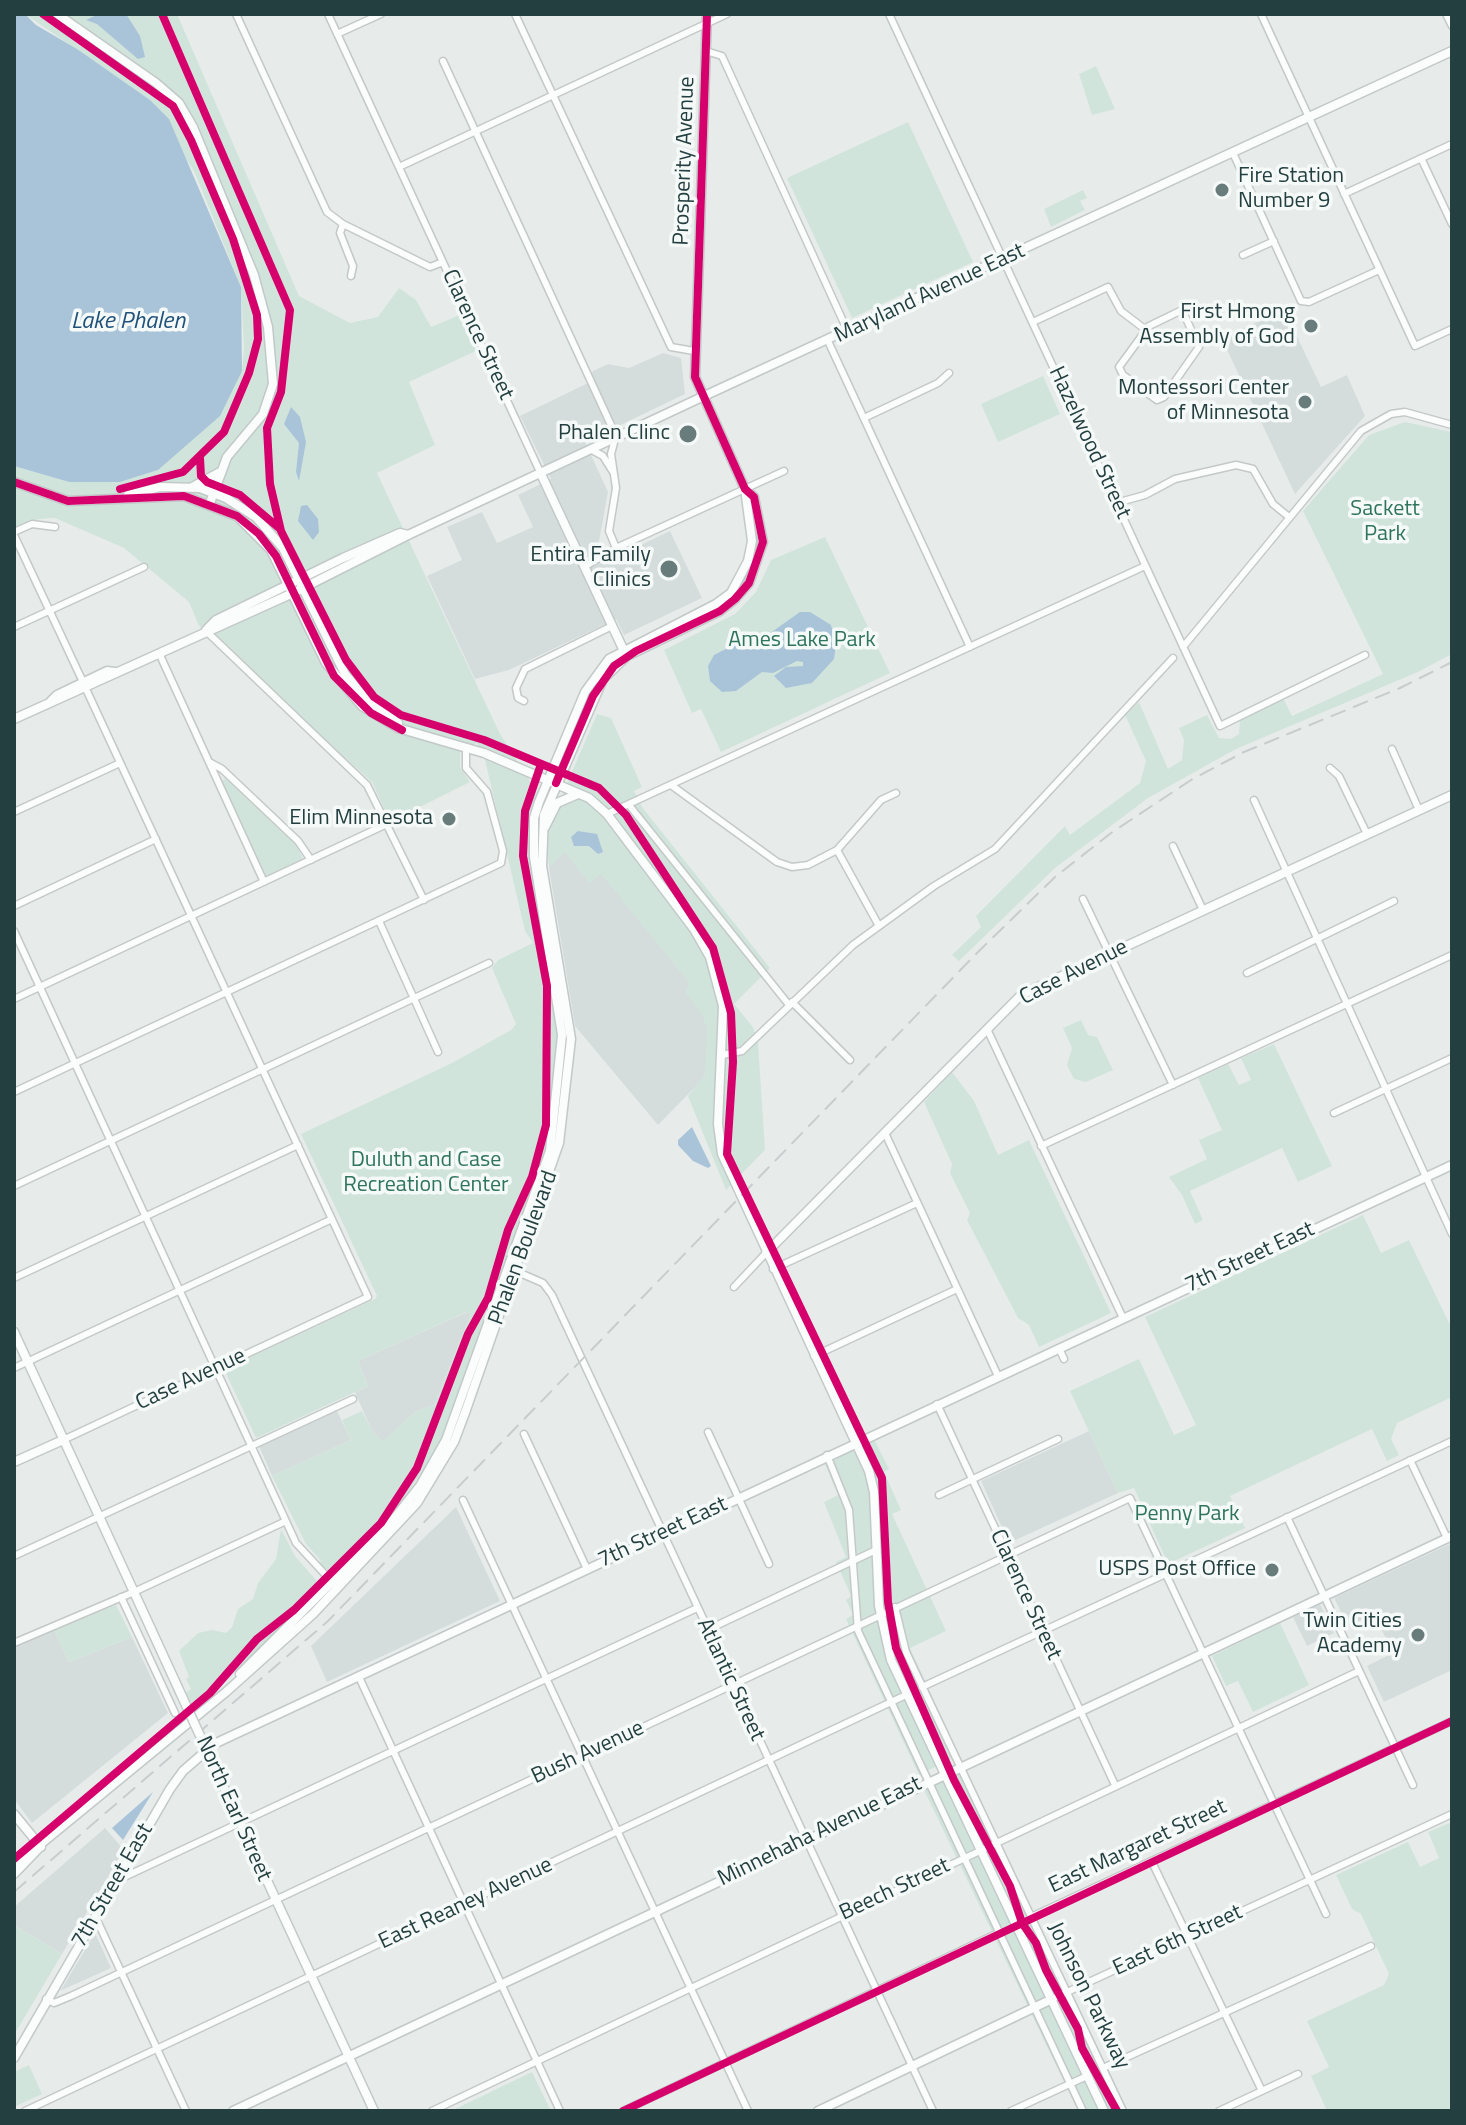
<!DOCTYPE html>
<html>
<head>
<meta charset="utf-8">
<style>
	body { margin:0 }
	#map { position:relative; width:1466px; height:2125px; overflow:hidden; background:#e7eceb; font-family:"Titillium Web",sans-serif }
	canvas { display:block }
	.frame { position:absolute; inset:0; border:16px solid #243f3f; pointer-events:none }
</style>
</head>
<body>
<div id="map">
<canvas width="1466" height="2125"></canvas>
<div class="frame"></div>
</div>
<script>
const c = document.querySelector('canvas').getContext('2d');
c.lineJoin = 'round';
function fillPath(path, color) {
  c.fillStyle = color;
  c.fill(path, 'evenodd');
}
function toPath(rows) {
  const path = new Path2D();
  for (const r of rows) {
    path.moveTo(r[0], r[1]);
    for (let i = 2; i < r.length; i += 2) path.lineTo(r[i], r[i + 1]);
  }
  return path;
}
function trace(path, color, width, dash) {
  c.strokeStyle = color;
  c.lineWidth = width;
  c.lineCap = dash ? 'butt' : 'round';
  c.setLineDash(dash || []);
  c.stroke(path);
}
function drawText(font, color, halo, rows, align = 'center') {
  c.font = font + ' "Titillium Web",sans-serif';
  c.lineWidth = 7;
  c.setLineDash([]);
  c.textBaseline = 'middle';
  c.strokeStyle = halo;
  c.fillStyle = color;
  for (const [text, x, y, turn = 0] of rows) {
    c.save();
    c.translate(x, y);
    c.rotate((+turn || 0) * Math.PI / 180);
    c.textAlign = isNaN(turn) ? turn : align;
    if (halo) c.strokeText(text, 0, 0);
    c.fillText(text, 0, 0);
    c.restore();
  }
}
const built = toPath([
	[1284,309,1321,387,1347,375,1365,416,1295,494,1222,339],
	[663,353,681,358,685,394,585,442,608,492,598,547,607,561,670,531,702,598,624,635,616,619,509,670,475,679,427,576,462,560,447,527,482,512,497,543,533,527,518,495,551,479,520,416,588,383,593,371,608,364,629,368],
	[549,825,699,950,714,1068,658,1125,575,1026,549,868],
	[467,1312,471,1314,434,1405,415,1412,383,1442,372,1431,355,1392,368,1386,358,1361],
	[336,1409,351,1440,272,1476,258,1444],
	[1089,1431,1118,1493,1009,1543,981,1481],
	[456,1507,500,1601,327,1682,311,1646],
	[1452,1543,1452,1670,1384,1702,1367,1666,1393,1653,1374,1614,1348,1626,1334,1598],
	[1320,1604,1334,1633,1307,1646,1293,1617],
	[53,1628,69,1662,132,1637,168,1713,32,1823,14,1799,14,1646],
	[105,1828,124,1850,62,1954,14,1925,14,1907],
	[95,1933,111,1968,60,1991,64,1985]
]);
const green = toPath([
	[25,14,177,14,299,296,350,323,378,317,399,288,416,300,431,327,462,314,478,350,409,382,435,445,377,473,499,732,537,792,529,823,529,852,559,1037,546,1148,450,1420,434,1454,393,1514,334,1574,319,1564,321,1561,306,1544,272,1476,351,1440,342,1420,362,1411,372,1431,383,1441,415,1412,434,1405,471,1314,466,1312,358,1361,368,1386,256,1438,224,1369,375,1299,377,1296,301,1134,452,1063,511,1030,516,1024,492,968,498,960,533,943,525,931,485,760,477,743,460,751,460,767,470,782,390,822,372,782,199,626,189,602,124,548,55,518,39,519,14,528,14,466,69,482,120,482,158,470,230,393,242,371,244,349,241,287,195,173,150,100],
	[1096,66,1115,109,1092,115,1079,74],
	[908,122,973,262,852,318,787,178],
	[1083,190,1087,198,1080,201,1085,210,1051,227,1044,209],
	[1043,376,1060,414,998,442,981,404],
	[1405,422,1452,432,1452,654,1418,672,1236,749,1148,798,1055,868,959,961,952,955,981,927,976,916,1065,826,1070,835,1140,783,1146,761,1125,715,1139,702,1168,769,1182,760,1184,740,1179,728,1207,715,1219,738,1231,739,1239,734,1240,718,1283,698,1292,716,1383,674,1303,511,1369,435],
	[825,537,890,673,721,752,701,709,692,713,664,650,735,614,756,592,771,560],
	[597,714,611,718,642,787,634,791,642,807,770,968,734,1004,753,1027,758,1042,765,1150,726,1190,688,1096,705,1075,707,1030,703,1016,685,992,690,984,601,874,589,883,565,852,549,868,546,836,549,825],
	[225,778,296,845,303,859,266,876,222,781],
	[1081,1020,1088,1035,1097,1037,1113,1070,1086,1082,1074,1079,1067,1065,1072,1048,1063,1028],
	[1274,1044,1332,1166,1298,1182,1282,1148,1190,1191,1203,1220,1195,1224,1182,1195,1169,1177,1207,1159,1199,1140,1222,1130,1198,1078,1228,1064,1239,1085,1251,1080,1241,1058],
	[952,1072,974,1101,998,1155,1029,1140,1111,1313,1039,1347,1029,1325,1018,1318,967,1220,970,1213,950,1173,952,1164,924,1102],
	[1363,1215,1381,1253,1409,1240,1452,1329,1452,1397,1397,1423,1391,1439,1399,1455,1387,1461,1372,1429,1230,1496,1245,1528,1168,1564,1134,1488,1118,1493,1070,1391,1139,1359,1174,1435,1196,1425,1145,1317],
	[875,1441,889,1469,884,1472,901,1510,892,1514,946,1631,910,1648,959,1755,919,1775,846,1619,853,1615,846,1600,851,1596,836,1562,846,1557,824,1502,838,1495,825,1464],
	[281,1529,295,1556,322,1587,195,1711,186,1692,191,1689,186,1679,189,1677,179,1651,198,1633,212,1630,226,1633,232,1627,238,1609,253,1599,258,1583,276,1559],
	[116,1605,132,1637,69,1662,53,1628],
	[1280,1623,1309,1685,1253,1712,1238,1681,1226,1686,1212,1656],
	[966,1771,1128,2111,1078,2111,924,1790],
	[1452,1822,1452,2111,1327,2111,1311,2076,1329,2067,1307,2021,1384,1985,1389,1974,1361,1914,1352,1909,1336,1875,1408,1842,1420,1867,1439,1858,1428,1832],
	[14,1925,62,1954,14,2035],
	[29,2065,42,2094,14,2107,14,2072],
	[532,2072,551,2111,451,2111]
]);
const water = toPath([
	[14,14,25,14,36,25,77,49,150,100,169,119,241,287,242,371,220,416,158,470,120,482,69,482,14,466],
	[99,14,126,14,140,36,145,57,138,59,97,24,86,20],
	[291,407,300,417,306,442,299,481,296,472,299,443,284,424],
	[307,505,318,519,319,532,313,540,298,521,301,506],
	[800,612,810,612,831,625,836,644,834,659,812,683,786,688,774,676,786,667,803,666,803,662,797,661,773,673,762,672,736,691,722,692,710,681,708,666,714,655,751,636,769,634],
	[578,831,597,834,603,852,598,854,589,846,574,846,571,837],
	[692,1127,711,1166,708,1168,693,1161,678,1145,678,1140],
	[153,1792,123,1840,112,1828]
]);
const street = toPath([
	[236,14,327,212,343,224,430,267,443,262],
	[328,14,541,474],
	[515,14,671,347,694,351],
	[889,14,1220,726,1365,655],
	[1261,14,1415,346,1452,329],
	[1446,14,1452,26],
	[337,34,381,14],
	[706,51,722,56,848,332],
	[443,61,617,438],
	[1233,153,1301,301,1309,302,1379,270],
	[1421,158,1452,224],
	[399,167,727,14],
	[1344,194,1452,144],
	[343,224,340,233,353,266,351,276],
	[1243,255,1274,241],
	[1180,311,1184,314,1199,347,1164,397,1157,400,1123,375,1119,367,1149,326,1180,311],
	[1033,322,1108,287,1121,311,1146,330],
	[828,341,970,647],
	[864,418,938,383,949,373],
	[615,439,611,454,616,488,609,531,616,548],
	[592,450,603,456,613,472],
	[1116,503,1145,495,1175,479,1236,465,1253,469,1273,504,1289,517],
	[14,532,32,524,55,527],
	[14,535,83,682],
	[584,567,616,548,784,471],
	[14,627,144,567],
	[205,630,367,785,424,900],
	[1183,647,1361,431,1391,414,1405,412,1452,425],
	[159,653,264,882],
	[524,701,518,698,516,688,525,669,612,626],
	[1392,749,1419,810],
	[209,762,222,769,298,841,311,860],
	[1330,768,1339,776,1367,834],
	[671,785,777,862,792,867,808,865,837,850,881,800,896,793],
	[1254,800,1452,1234],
	[629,805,789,1005],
	[14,812,120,763],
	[607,814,1145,566],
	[1173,846,1203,910],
	[837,850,879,926],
	[1083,899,1173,1085],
	[14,906,156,839],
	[379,921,438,1052],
	[14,931,296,1543,333,1583],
	[1247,973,1394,901],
	[14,999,389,823],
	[792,1002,850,1060],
	[987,1029,1123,1318],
	[722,1055,742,1051,853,945,934,886,995,849,1173,658],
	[14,1092,501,863,503,851,487,792,466,768,466,747],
	[1334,1113,1452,1058],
	[885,1133,998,1376],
	[1041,1146,1452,955],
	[14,1186,489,963],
	[773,1269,917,1203],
	[513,1270,543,1283,552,1295,933,2111],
	[14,1278,298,1145],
	[734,1287,766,1253],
	[1059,1348,1064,1359],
	[814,1356,957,1289],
	[14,1368,332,1219],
	[937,1404,1115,1785],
	[708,1432,769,1564],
	[524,1434,587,1569],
	[63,1440,368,1297,86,689],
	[827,1455,849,1510,858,1631,1083,2111],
	[1410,1460,1447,1538],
	[939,1495,1058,1439],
	[463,1500,748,2111],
	[1287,1517,1413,1785],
	[14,1556,353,1399],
	[121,1597,175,1713],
	[895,1607,906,1652,1123,2111],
	[707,1630,876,1550],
	[14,1643,134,1592,286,1521],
	[359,1677,560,2111],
	[922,1687,1452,1441],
	[1152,1862,1262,2091],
	[118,1880,697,1608],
	[95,1916,186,2111],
	[1031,1917,1452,1721],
	[46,1999,54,2003,71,1996,1130,1498,1326,1914],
	[1050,2000,1452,1814],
	[1103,2068,1371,1946],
	[25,2111,906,1695],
	[432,2111,1359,1671],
	[623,2111,998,1933],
	[1011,2111,1087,2076],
	[1219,2111,1298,2074]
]);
const secondary = toPath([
	[57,14,156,83,179,103,193,127,254,275,268,327,273,384,263,414,227,457,210,503],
	[541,474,624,651],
	[14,482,68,501,184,496,237,516,271,550,326,663,362,706,398,728,484,753,589,798,607,814,694,929,710,957,723,1006,718,1124,722,1154,869,1471,874,1492,879,1606,891,1660,1104,2111],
	[194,486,220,472],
	[128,495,160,487,200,488,226,498,256,517,283,548,345,674,367,700,398,723],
	[208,628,216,620,343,558,400,533,408,535],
	[51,701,57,695,107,671,115,672],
	[14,719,293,593,408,535,702,397,1452,51],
	[545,827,557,803,578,794],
	[766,1253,1021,995,1452,795],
	[14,1332,151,1629],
	[14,1462,63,1440],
	[240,1674,389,1525,420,1486,446,1440,550,1151,562,1035,534,857,534,818,539,802,585,692,609,659,716,604,731,593,748,561,752,541,745,489],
	[225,1790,374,2111],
	[14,1814,41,1847],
	[14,1866,226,1692,313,1614,417,1503,454,1442,466,1410,559,1143,571,1039,542,866,544,815,603,679,627,656,720,611,735,599,749,583,763,542,754,497,745,489,695,377,707,14],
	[14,1874,40,1847],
	[14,2058,170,1789,183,1771,214,1744,1452,1165],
	[233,2111,1452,1536],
	[818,2111,1050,2000]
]);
const rail = toPath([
	[14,1892,328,1621,976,954,1055,877,1111,833,1191,780,1244,752,1400,688,1452,662]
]);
const secondaryBridge = toPath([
	[151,1629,225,1790]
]);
const cycleway = toPath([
	[43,14,173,106,191,140,233,239,257,315,258,339,249,373,224,432,183,472,120,489],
	[162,14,290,310,281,392,267,428,270,484,281,531,346,660,374,697,401,715,484,740,599,788,626,815,713,948,731,1013,733,1062,727,1154,882,1478,888,1602,896,1648,954,1780,1010,1886,1022,1923,1036,1943,1046,1970,1078,2029,1082,2048,1117,2111],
	[200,458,201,476,207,482,240,495,279,528],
	[14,482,68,501,184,496,237,516,259,534,276,556,334,676,371,713,402,730],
	[556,783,593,696,614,666,636,651,720,611,735,599,749,583,763,542,754,497,745,489,695,377,707,14],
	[14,1859,210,1693,257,1639,294,1610,381,1523,417,1468,468,1334,488,1298,508,1230,532,1177,546,1125,547,986,523,856,525,811,541,764],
	[623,2111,1452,1721]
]);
const markers = [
	[1222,190,8,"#687c7b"],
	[1311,326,8,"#687c7b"],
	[1305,402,8,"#687c7b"],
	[688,434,10,"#687c7b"],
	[669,569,10,"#687c7b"],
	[449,819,8,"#687c7b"],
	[1272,1570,8,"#687c7b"],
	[1418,1635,8,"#687c7b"]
];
const streetNames = [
	["Prosperity Avenue",685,161,-88],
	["Maryland Avenue East",930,294,-25],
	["Clarence Street",477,335,65],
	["Hazelwood Street",1089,443,65],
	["Case Avenue",1074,973,-27],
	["Phalen Boulevard",524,1248,-70],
	["7th Street East",1250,1258,-25],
	["Case Avenue",191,1380,-25],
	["7th Street East",663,1533,-25],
	["Clarence Street",1025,1595,65],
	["Atlantic Street",730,1680,65],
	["Bush Avenue",588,1753,-25],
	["North Earl Street",233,1809,66],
	["Minnehaha Avenue East",820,1832,-26],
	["East Margaret Street",1138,1847,-25],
	["7th Street East",113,1886,-60],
	["Beech Street",895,1890,-25],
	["East Reaney Avenue",466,1904,-25],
	["East 6th Street",1178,1941,-25],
	["Johnson Parkway",1088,1996,64]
];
const poiNames = [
	["Fire Station",1238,177,"left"],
	["Number 9",1238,202,"left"],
	["First Hmong",1295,313],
	["Assembly of God",1295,338],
	["Montessori Center",1289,389],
	["of Minnesota",1289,414],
	["Phalen Clinc",670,434],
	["Entira Family",651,556],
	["Clinics",651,581],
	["Elim Minnesota",433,819],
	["USPS Post Office",1256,1570],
	["Twin Cities",1402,1622],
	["Academy",1402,1647]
];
const parkNames = [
	["Sackett",1385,510],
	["Park",1385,535],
	["Ames Lake Park",802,641],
	["Duluth and Case",426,1161],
	["Recreation Center",426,1186],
	["Penny Park",1187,1515]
];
const waterNames = [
	["Lake Phalen",128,322]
];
fillPath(built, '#d5dddc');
fillPath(green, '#d0e4dc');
fillPath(water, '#a9c4d9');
trace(street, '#c4c9c8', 9);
trace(secondary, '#c2c9c8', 11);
trace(street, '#fbfcfc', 6);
trace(secondary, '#fbfcfc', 8);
trace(rail, '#c8cccc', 2, [16, 8]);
trace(secondaryBridge, '#c2c9c8', 11, []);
trace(secondaryBridge, '#fbfcfc', 8);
trace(cycleway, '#d6006c', 8);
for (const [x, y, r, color] of markers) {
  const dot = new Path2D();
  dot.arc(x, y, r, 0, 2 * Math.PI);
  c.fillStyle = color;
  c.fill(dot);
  trace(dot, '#f5faf9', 3);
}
drawText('22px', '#243f3f', '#f5faf9', streetNames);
drawText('22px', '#243f3f', '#f5faf9', poiNames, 'right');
drawText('22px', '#2f755e', '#f5faf9', parkNames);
drawText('italic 24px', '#1f517a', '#f5faf9', waterNames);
</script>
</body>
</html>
